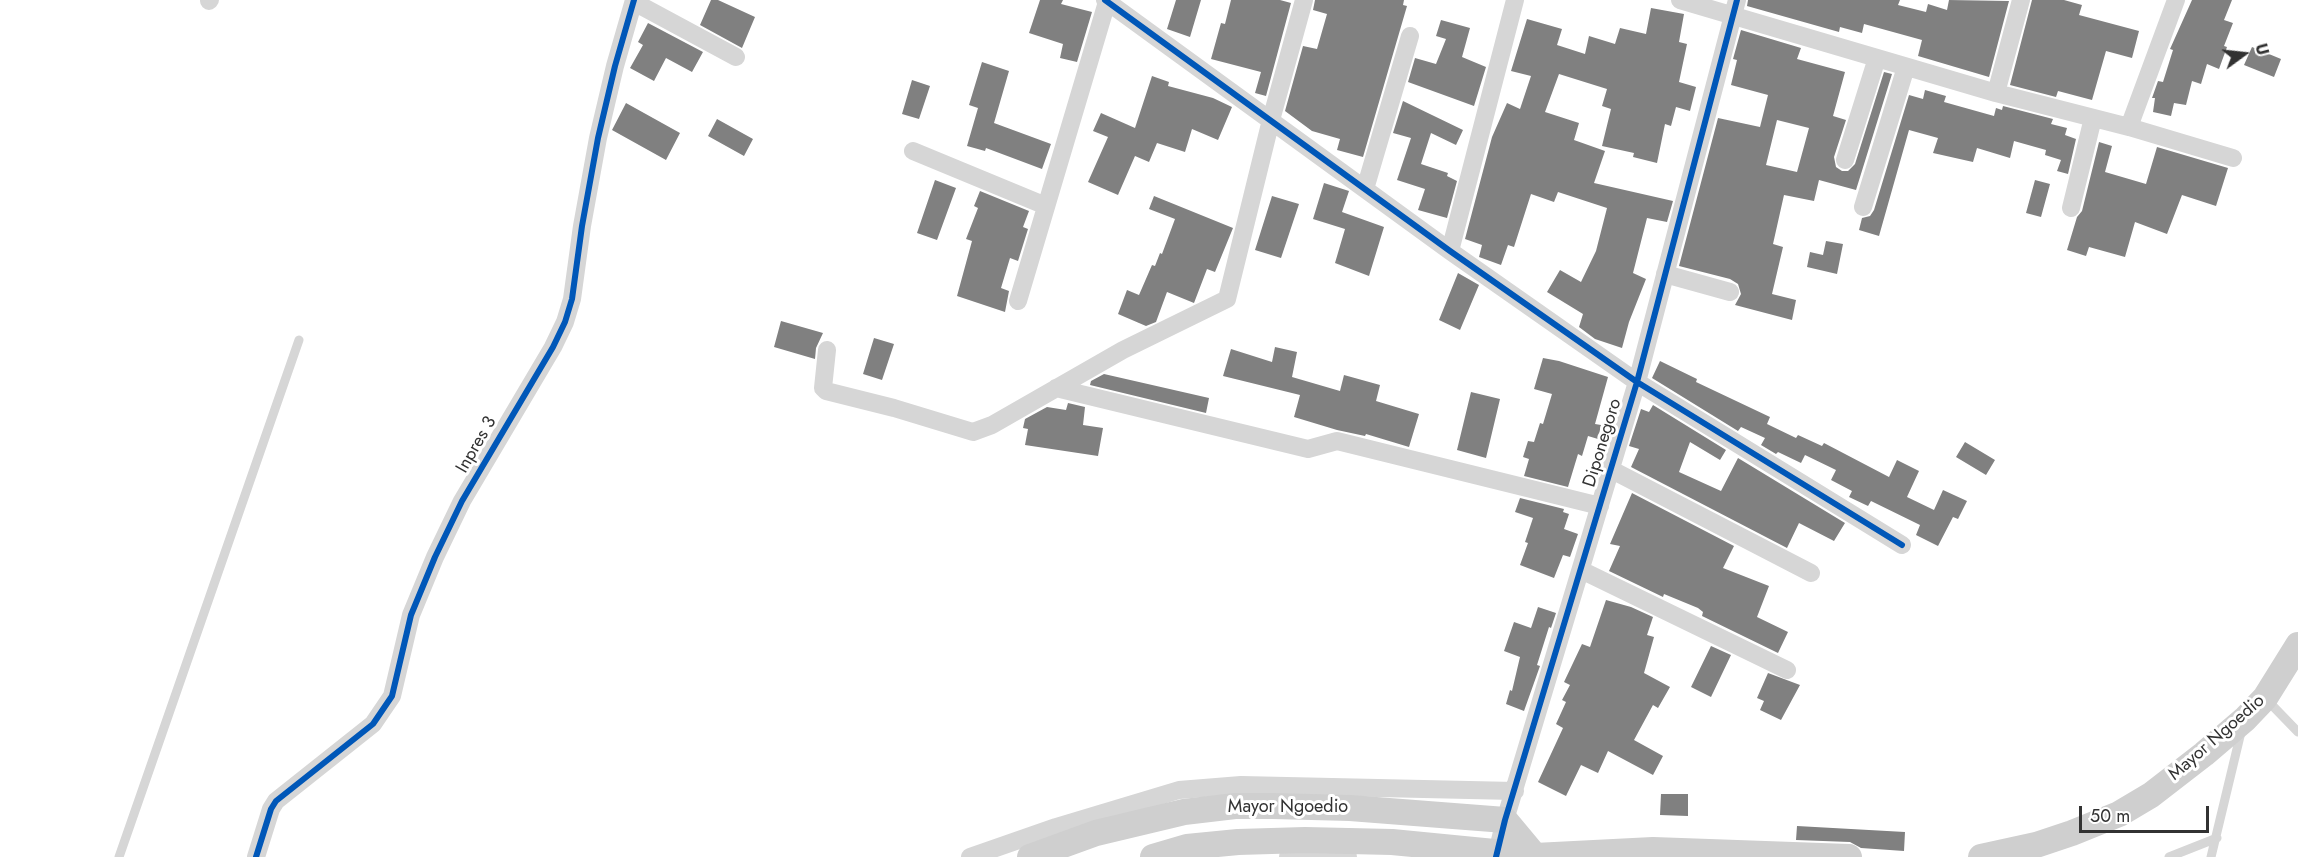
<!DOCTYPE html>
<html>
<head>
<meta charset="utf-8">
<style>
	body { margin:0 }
	#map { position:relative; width:2298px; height:857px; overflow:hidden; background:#fff; font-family:Jost,sans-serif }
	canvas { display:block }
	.north { position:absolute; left:2214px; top:24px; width:60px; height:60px; -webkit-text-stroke:4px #fff; paint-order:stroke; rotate:75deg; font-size:16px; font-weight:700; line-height:24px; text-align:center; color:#323232 }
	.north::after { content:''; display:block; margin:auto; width:21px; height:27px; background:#323232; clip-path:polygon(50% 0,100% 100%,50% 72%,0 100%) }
	.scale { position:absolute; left:2079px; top:806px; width:130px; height:27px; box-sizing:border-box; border:3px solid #323232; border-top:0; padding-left:8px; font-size:18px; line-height:21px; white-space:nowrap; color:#323232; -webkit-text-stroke:4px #fff; paint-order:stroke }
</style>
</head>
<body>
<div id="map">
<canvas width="2298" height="857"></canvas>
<div class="north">U</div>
<div class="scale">50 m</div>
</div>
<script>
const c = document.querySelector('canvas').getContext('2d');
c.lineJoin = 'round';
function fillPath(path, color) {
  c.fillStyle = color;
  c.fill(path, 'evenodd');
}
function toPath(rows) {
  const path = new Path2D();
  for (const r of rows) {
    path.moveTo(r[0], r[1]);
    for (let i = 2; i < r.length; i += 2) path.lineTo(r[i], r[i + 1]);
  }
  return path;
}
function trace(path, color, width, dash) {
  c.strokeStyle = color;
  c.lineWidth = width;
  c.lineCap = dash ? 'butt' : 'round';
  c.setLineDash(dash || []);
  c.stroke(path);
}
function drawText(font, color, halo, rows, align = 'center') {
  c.font = font + ' Jost,sans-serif';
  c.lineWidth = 6;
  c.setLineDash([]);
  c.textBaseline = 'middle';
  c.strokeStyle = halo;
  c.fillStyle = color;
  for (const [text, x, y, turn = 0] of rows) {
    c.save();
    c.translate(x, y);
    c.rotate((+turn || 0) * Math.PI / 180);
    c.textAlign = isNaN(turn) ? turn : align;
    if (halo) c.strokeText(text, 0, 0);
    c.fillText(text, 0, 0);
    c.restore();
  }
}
const building = toPath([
	[711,0,718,0,755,17,742,48,700,25],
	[1040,0,1063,0,1061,4,1092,12,1077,62,1060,58,1063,44,1029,33],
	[1176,0,1201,0,1190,37,1167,29],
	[1231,0,1280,0,1291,3,1266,96,1255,93,1261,72,1211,59,1221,23,1225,24],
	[1315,0,1404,0,1403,5,1407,6,1363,157,1337,150,1340,139,1312,131,1285,111,1303,46,1317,49,1327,14,1313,10],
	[1748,0,1900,0,1898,5,1926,12,1928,4,1947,10,1949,0,2009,1,1989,77,1918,56,1922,40,1864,24,1862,33,1840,27,1839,32,1747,6],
	[2032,0,2064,0,2082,5,2079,15,2139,31,2132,58,2106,51,2092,100,2058,91,2056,97,2010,85],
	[2192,0,2232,0,2224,20,2233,23,2224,46,2227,47,2219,69,2207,64,2201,84,2192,81,2186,105,2174,103,2171,116,2153,112,2155,98,2152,98,2158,81,2163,82,2173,50,2170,49],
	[1651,8,1684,14,1679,42,1687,44,1679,82,1696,87,1690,111,1676,107,1671,126,1665,124,1657,163,1633,157,1634,153,1602,146,1611,109,1602,106,1607,89,1559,74,1545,112,1579,123,1574,140,1605,151,1594,183,1673,201,1667,222,1647,218,1633,273,1646,279,1629,322,1622,348,1595,339,1579,327,1583,314,1547,292,1560,270,1581,282,1596,251,1607,208,1558,192,1554,202,1531,194,1514,247,1508,245,1501,265,1479,257,1482,245,1465,239,1492,137,1507,103,1520,109,1531,76,1511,71,1527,19,1562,29,1557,45,1585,54,1589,36,1615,44,1620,28,1646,34],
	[1441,20,1470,28,1462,57,1486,67,1474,106,1408,82,1415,58,1436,64,1446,39,1436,36],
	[648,23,703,52,692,72,666,58,654,81,630,68,643,45,638,42],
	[1741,30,1801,48,1797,59,1845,72,1833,116,1846,120,1834,157,1836,167,1842,171,1848,171,1855,164,1884,72,1892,74,1856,190,1819,180,1814,201,1784,195,1773,244,1783,247,1772,294,1796,300,1792,320,1735,305,1741,294,1738,284,1730,279,1679,266,1718,118,1760,127,1768,95,1731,85,1737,60,1733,59],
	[1777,120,1809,128,1797,172,1766,165],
	[2252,47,2281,59,2274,77,2244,65],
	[982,62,1009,71,994,123,1051,144,1042,169,986,148,985,151,967,146,978,108,969,105],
	[1152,76,1169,82,1168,86,1213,98,1232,107,1218,140,1192,129,1185,152,1157,143,1149,162,1135,156,1118,195,1088,182,1108,137,1093,131,1101,113,1135,128],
	[912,80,930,86,919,119,902,114],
	[1925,90,1946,96,1944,102,1994,116,1996,108,2002,110,2003,106,2053,119,2051,124,2067,128,2065,135,2076,139,2068,174,2057,171,2061,160,2045,155,2046,150,2014,141,2010,158,1977,148,1973,162,1933,153,1938,138,1909,130,1879,236,1859,230,1862,218,1870,216,1874,210,1909,95,1923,99],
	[1403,101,1463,130,1456,145,1431,133,1421,164,1448,173,1447,176,1457,181,1447,218,1418,210,1425,189,1397,180,1411,138,1393,133],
	[626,103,680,133,666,160,612,130],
	[717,119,753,139,744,156,708,136],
	[2099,142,2112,146,2105,172,2146,184,2157,147,2228,168,2216,206,2182,195,2167,234,2135,222,2125,257,2089,247,2086,256,2067,250,2077,217,2082,211],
	[935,180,956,188,937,240,917,233],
	[2035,180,2050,184,2041,217,2026,213],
	[1324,183,1349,191,1342,212,1384,227,1369,276,1335,263,1345,229,1313,219],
	[980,191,1029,211,1023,227,1028,229,1018,261,1010,258,1001,288,1009,291,1005,312,957,296,972,241,966,239,978,208,974,206],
	[1154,196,1233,228,1215,272,1207,269,1194,303,1167,292,1156,322,1146,326,1118,314,1127,290,1139,295,1152,265,1155,266,1160,253,1162,254,1175,219,1149,209],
	[1272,196,1299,204,1281,258,1255,250],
	[1826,241,1843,244,1837,274,1807,267,1810,252,1823,255],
	[1458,273,1479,285,1460,330,1439,320],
	[781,321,823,333,816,348,815,359,774,347],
	[874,338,894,344,882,380,863,374],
	[1275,347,1297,352,1292,377,1340,391,1344,375,1380,385,1376,401,1419,414,1409,447,1366,434,1365,436,1337,430,1294,417,1300,395,1223,376,1231,349,1272,362],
	[1543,358,1559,361,1608,377,1595,424,1601,425,1598,439,1588,436,1582,456,1578,454,1568,487,1524,476,1529,459,1523,457,1528,441,1534,442,1540,423,1543,424,1552,394,1534,389],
	[1660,361,1697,379,1696,382,1770,417,1767,424,1796,438,1798,435,1822,446,1824,443,1889,477,1897,460,1919,471,1907,497,1934,510,1943,490,1967,501,1958,519,1953,517,1938,546,1916,535,1920,525,1871,501,1868,506,1849,497,1852,491,1831,480,1836,470,1805,455,1801,463,1778,452,1776,454,1761,445,1765,438,1741,427,1738,431,1652,378],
	[1104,374,1209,398,1206,413,1090,385,1091,381],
	[1471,392,1500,399,1486,458,1457,450],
	[1068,403,1085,407,1083,425,1103,428,1098,456,1025,445,1028,429,1023,428,1025,419,1047,407,1066,410],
	[1653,405,1726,450,1720,460,1690,442,1679,472,1721,491,1738,458,1845,523,1834,541,1799,523,1787,548,1631,467,1639,449,1629,446,1641,409,1649,412],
	[1965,442,1995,460,1986,475,1956,457],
	[1632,493,1734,546,1723,568,1769,586,1757,617,1788,632,1778,653,1702,616,1703,612,1698,608,1664,594,1663,597,1609,571,1620,546,1610,544],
	[1520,498,1564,509,1563,512,1569,514,1564,529,1578,534,1570,557,1563,555,1554,578,1520,565,1528,543,1525,542,1533,518,1515,512],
	[1606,600,1631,607,1653,617,1647,635,1654,637,1644,673,1670,687,1658,708,1653,705,1634,740,1663,756,1653,775,1608,751,1598,773,1581,765,1566,796,1538,782,1563,728,1556,724,1566,702,1562,700,1570,685,1564,682,1582,644,1590,647],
	[1538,607,1556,613,1551,628,1549,627,1537,665,1540,666,1524,711,1506,704,1510,690,1512,691,1520,657,1504,651,1514,622,1531,628],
	[1711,646,1731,655,1711,697,1691,687],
	[1768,673,1800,685,1781,720,1760,710,1764,701,1757,698],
	[1661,794,1688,794,1688,816,1660,815],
	[1797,826,1905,832,1904,851,1861,848,1850,842,1796,840]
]);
const lane = toPath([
	[2267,700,2298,732],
	[119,857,299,340],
	[2169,857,2217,838],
	[2211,857,2242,728]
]);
const street = toPath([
	[1105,0,1450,251,1637,382,1902,545],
	[1680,0,1996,93,2129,127,2233,158],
	[209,1,210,0],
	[634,2,736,57],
	[1996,93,2021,0],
	[2129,127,2176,0],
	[913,151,1046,206],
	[1845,160,1877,58],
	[1365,189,1410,36],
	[1863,207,1906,67],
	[2071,208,2093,118],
	[1450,251,1515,0],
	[1665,274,1730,292],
	[1018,301,1107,2],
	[827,350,823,388,826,391,894,408,973,432,992,425,1123,350,1227,299,1271,120,1304,0],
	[1056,388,1308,449,1337,441,1600,506],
	[1610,469,1811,573],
	[1581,570,1787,670],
	[256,857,271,809,276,801,373,724,392,696,411,615,435,557,462,501,553,347,565,322,572,299,582,226,598,138,615,66,634,0],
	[970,857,1056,827,1179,790,1241,785,1515,791],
	[1288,857,1348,857],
	[1496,857,1505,820,1637,382,1737,0]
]);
const secondary = toPath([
	[1030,857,1096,833,1184,812,1235,806,1273,806,1350,808,1505,820,1535,856],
	[1153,857,1187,847,1238,842,1305,840,1392,842,1535,856,1653,850,1849,857],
	[1981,857,2036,845,2072,833,2119,814,2151,795,2204,754,2245,719,2265,698,2298,645]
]);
const cycleway = toPath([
	[1105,0,1450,251,1637,382,1902,545],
	[256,857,271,809,276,801,373,724,392,696,411,615,435,557,462,501,553,347,565,322,572,299,582,226,598,138,615,66,634,0],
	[1496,857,1505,820,1637,382,1737,0]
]);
const streetNames = [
	["Diponegoro",1603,443,-73],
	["Inpres 3",477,445,-60],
	["Mayor Ngoedio",2217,738,-41],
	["Mayor Ngoedio",1288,808]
];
fillPath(building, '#808080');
trace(lane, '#d6d6d6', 9);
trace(street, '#d6d6d6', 18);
trace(secondary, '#cfcfcf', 26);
trace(cycleway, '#0057b8', 6);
drawText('18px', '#323232', '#fff', streetNames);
</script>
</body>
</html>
